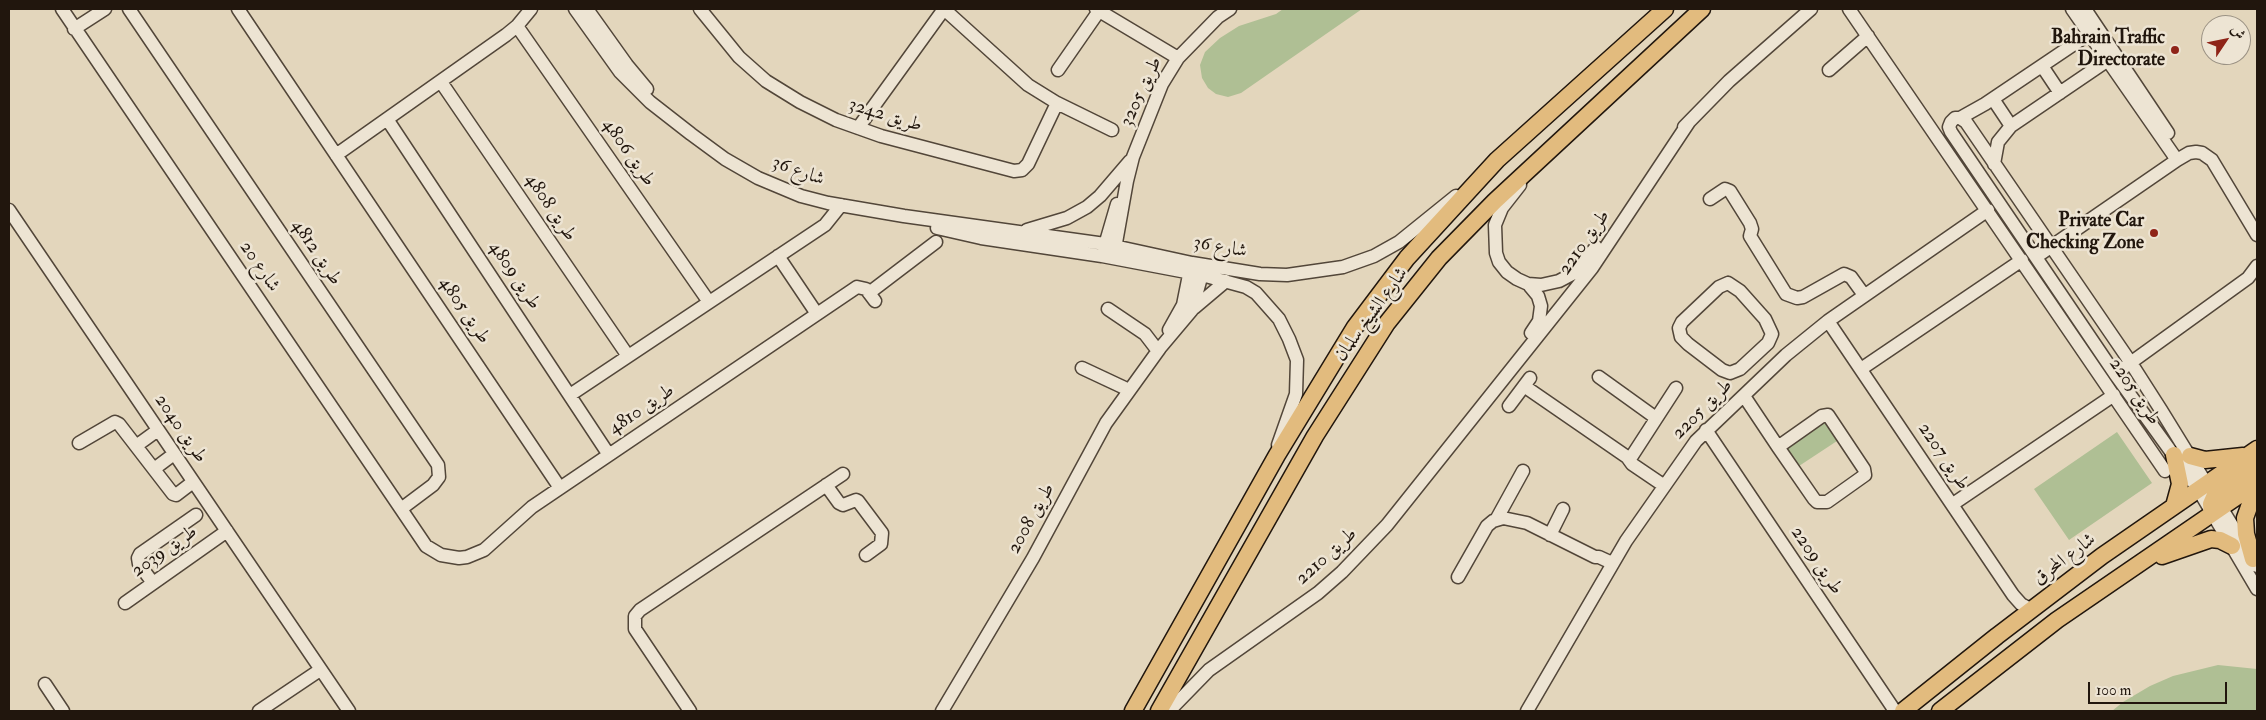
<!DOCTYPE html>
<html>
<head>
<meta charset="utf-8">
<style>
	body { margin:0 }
	#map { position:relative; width:2266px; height:720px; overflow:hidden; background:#e3d6bc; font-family:"IM FELL Double Pica",Amiri,serif }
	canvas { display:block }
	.frame { position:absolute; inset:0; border:10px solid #21160d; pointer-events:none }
	.north { position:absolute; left:2201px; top:15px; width:50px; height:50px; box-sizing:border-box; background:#ede4d3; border:1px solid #9b9284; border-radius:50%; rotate:56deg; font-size:14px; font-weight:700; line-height:20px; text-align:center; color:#21160d }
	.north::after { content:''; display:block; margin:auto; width:18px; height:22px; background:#8f2418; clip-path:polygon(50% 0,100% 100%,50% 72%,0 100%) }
	.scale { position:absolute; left:2088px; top:682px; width:139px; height:22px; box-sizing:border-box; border:2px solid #21160d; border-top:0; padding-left:6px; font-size:15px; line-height:18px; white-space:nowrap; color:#21160d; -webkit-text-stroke:4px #ede4d3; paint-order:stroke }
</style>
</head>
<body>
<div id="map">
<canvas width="2266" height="720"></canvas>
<div class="frame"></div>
<div class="north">ش</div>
<div class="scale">100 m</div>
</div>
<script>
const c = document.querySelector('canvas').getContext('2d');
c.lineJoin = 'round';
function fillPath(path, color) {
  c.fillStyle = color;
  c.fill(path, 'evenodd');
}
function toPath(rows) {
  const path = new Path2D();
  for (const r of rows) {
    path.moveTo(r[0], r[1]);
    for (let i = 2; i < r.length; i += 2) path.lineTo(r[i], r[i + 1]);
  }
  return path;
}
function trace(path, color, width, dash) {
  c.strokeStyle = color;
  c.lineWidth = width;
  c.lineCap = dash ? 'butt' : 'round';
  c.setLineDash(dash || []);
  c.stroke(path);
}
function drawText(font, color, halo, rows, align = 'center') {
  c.font = font + ' "IM FELL Double Pica",Amiri,serif';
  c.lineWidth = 5;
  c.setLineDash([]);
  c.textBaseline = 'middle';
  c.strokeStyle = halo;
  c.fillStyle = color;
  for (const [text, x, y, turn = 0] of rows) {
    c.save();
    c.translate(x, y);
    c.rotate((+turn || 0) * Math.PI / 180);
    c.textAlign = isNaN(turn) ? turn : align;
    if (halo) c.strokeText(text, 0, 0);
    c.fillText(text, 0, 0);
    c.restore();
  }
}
const green = toPath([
	[1283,9,1362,9,1241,93,1228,97,1216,94,1208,88,1202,78,1200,65,1205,52,1220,38,1239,26,1276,14],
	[1824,422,1837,441,1799,466,1786,447],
	[2117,432,2152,483,2069,540,2034,489],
	[2218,665,2257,669,2257,711,2112,711,2123,702,2150,686,2173,676]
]);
const minor = toPath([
	[62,9,401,509,426,546,441,555,459,558,467,557,484,550,532,507,857,287,866,289,875,301],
	[129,9,438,465,439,477,433,485,401,509],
	[238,9,560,488],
	[575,9,620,72,650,102,691,134,725,159,758,178,801,196,828,203,904,216,1105,244,1192,263,1260,274,1287,275,1343,267,1374,256,1399,242,1456,196],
	[587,9,627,65,647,89],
	[700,9,739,57,766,81,800,102,836,120,881,136,1014,171,1022,170,1028,164,1057,103],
	[944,9,1028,85,1057,103,1112,130],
	[1096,9,1178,58],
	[1849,9,2165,471],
	[2072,9,2177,160],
	[2085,9,2168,133],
	[517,26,709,302],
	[74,29,105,9],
	[2042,66,2060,93],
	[1058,70,1099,11],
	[1829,70,1868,36],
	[441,82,628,356],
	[1993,99,2011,126],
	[1960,118,1985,104,2095,30],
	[387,119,609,455],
	[1684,127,1729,81,1811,9],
	[858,128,944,9],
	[336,155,506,35,517,26,531,9],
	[1994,164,1998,142,2011,126,2114,56],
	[1520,185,1502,208,1495,225,1496,253,1499,262,1507,272,1517,279,1528,284,1541,285,1559,281,1576,272,1596,247],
	[1710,199,1725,189,1730,191,1750,223,1752,229,1750,236,1786,294,1797,298,1803,297,1844,274,1851,277,1864,295],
	[9,210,349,711],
	[937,228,981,238,1102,256,1202,275,1246,287,1256,293,1279,319,1289,339,1297,360,1296,394,1278,445],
	[1027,230,1067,218,1087,207,1100,196,1130,161],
	[1103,252,1117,204],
	[1114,254,1127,181,1133,157,1162,84,1178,58,1218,17,1230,9],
	[778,256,817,314],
	[2036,257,2177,160,2189,153,2196,152,2202,153,2212,160,2257,235],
	[1728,283,1740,291,1765,319,1772,334,1768,343,1740,369,1730,373,1722,370,1688,344,1681,337,1679,328,1682,322,1719,287,1728,283],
	[1528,284,1538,296,1541,306,1539,321,1531,333],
	[869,293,936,242],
	[1194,308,1226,281],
	[1108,309,1145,334,1158,351],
	[1828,321,2013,595,2021,604,2032,610],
	[1169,330,1183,305,1191,265],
	[1082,368,1129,390],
	[1861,369,2022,260],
	[2115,374,2248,278,2257,266],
	[1599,377,1656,418],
	[1524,386,1627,457,1632,464,1663,485],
	[570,395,825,225,841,205],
	[1744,396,1778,447,1814,499,1817,502,1827,502,1865,475,1864,469,1828,415,1822,416,1778,447],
	[1509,406,1530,378],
	[1706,430,1895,711],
	[79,443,115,422,119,424,173,494,176,495,193,482],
	[136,446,158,430],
	[1630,459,1676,388],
	[154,469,174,454],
	[826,485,839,503,843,505,856,500,858,501,882,533,881,544,866,555],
	[1953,504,2114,395],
	[1496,520,1523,471],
	[1550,535,1563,509],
	[2257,566,2161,410,2131,363,1966,122,1960,118,1955,118,1951,122,1949,127,1951,132,2115,374,2198,489,2257,589],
	[1458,577,1487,526,1493,521,1503,518,1527,523,1595,557,1599,557,1612,563],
	[153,583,139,564,138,558,140,554,196,515],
	[125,603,227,531],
	[45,684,63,711],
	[259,711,320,670],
	[690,711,635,629,635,616,640,610,843,474],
	[942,711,1033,558,1106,423,1160,348,1192,310,1204,267],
	[1169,711,1209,670,1318,593,1342,572,1387,525,1592,268,1689,122],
	[1527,711,1626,541,1696,441,1786,355,1828,321,1988,210]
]);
const major = toPath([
	[2190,456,2205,460,2243,456],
	[2174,506,2180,484,2174,455],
	[2212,513,2211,504,2215,495,2257,466],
	[2162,556,2211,539,2220,540,2232,546],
	[2253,559,2246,534,2245,518,2250,504,2257,495],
	[1133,711,1277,455,1355,327,1407,258,1497,160,1665,9],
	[1159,711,1315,436,1387,323,1439,258,1495,201,1702,9],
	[1903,711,1997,636,2102,556,2257,449],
	[1940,711,2057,620,2257,483]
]);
const markers = [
	[2175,50,5,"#8f2418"],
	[2154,233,5,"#8f2418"]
];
const poiNames = [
	["Bahrain Traffic",2165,39],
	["Directorate",2165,61],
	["Private Car",2144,222],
	["Checking Zone",2144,244]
];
const streetNames = [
	["طريق 3205",1142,92,-65],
	["طريق 3242",885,116,17],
	["طريق 4806",628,153,55],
	["شارع 36",798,172,20],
	["طريق 4808",550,208,56],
	["طريق 2210",1585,243,-55],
	["شارع 36",1220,248,10],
	["طريق 4812",316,253,56],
	["شارع 20",259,267,56],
	["طريق 4809",514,276,56],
	["طريق 4805",464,311,56],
	["شارع الشيخ سلمان",1372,315,-54],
	["طريق 2205",2134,392,56],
	["طريق 4810",642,410,-34],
	["طريق 2205",1703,410,-45],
	["طريق 2040",180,429,56],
	["طريق 2207",1943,457,56],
	["طريق 2008",1032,519,-61],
	["طريق 2039",165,552,-35],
	["طريق 2210",1327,557,-42],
	["شارع المحرق",2065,560,-37],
	["طريق 2209",1816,561,56]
];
fillPath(green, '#afbf94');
trace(minor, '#524639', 15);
trace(major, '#21160d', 19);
trace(minor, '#ede4d3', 12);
trace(major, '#e2bb7e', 16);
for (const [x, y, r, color] of markers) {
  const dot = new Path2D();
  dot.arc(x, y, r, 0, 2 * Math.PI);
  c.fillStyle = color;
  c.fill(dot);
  trace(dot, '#ede4d3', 2);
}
drawText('bold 19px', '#21160d', '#ede4d3', poiNames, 'right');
drawText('19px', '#21160d', '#ede4d3', streetNames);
</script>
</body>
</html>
